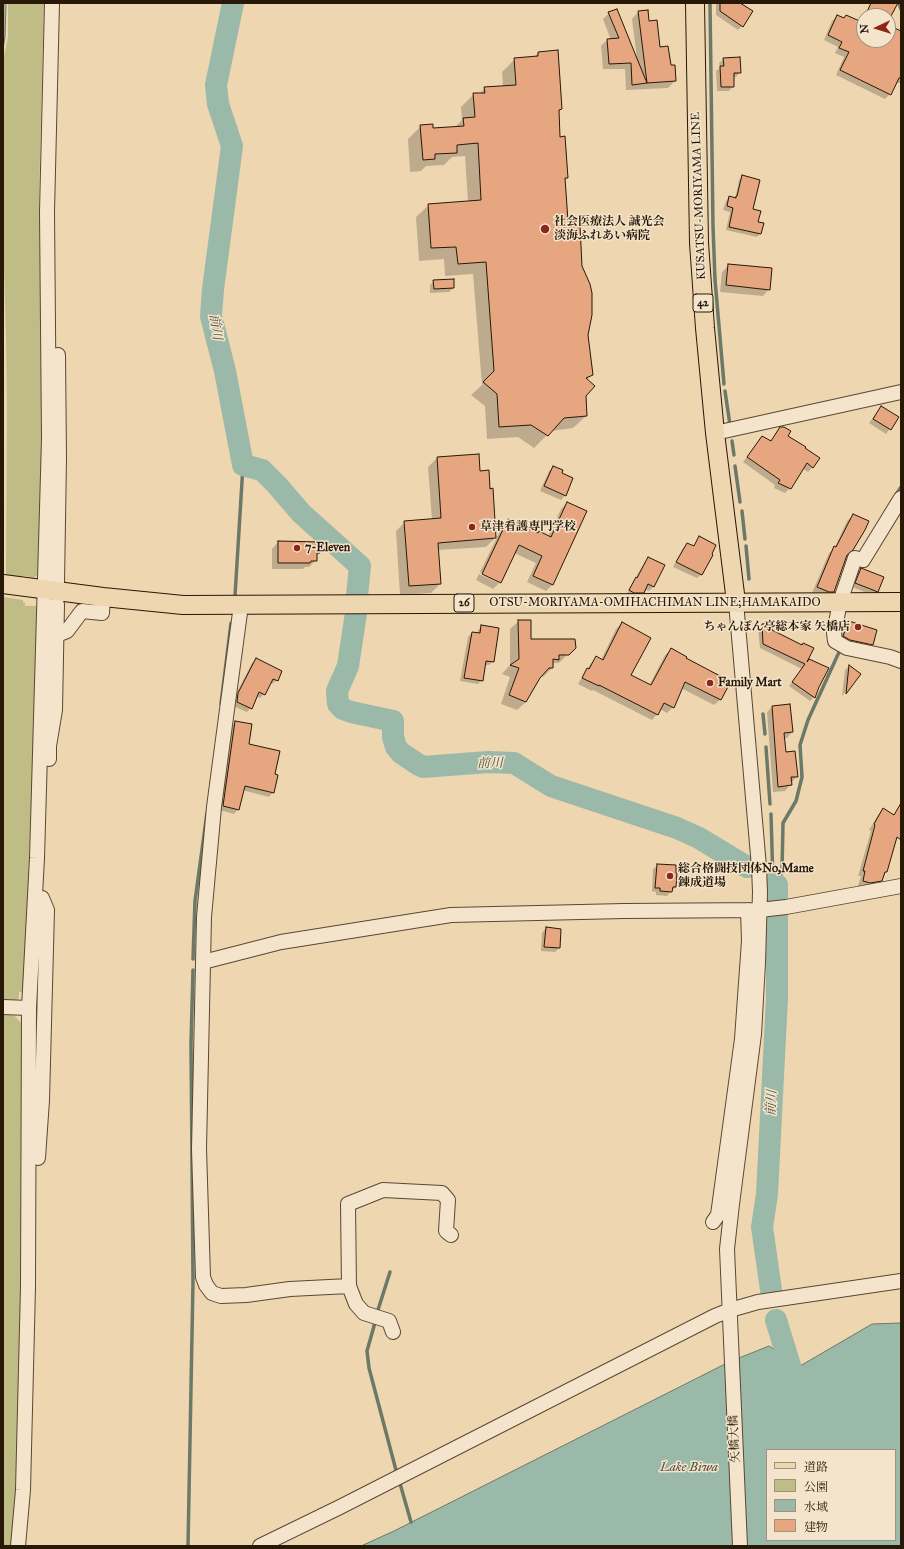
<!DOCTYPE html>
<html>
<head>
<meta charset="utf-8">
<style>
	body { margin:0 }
	#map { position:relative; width:904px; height:1549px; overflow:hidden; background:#eed6b1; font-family:"IM FELL Great Primer","Noto Serif JP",serif }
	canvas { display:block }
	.frame { position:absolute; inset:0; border:4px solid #271807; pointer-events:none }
	.legend { position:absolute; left:766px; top:1449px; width:130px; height:92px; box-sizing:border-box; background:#f4e4cc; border:1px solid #a2927d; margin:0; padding:5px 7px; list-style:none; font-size:12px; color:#271807 }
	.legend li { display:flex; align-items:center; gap:8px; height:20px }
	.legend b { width:20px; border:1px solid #a2927d }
	.north { position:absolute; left:856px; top:8px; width:40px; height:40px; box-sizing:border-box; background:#f4e4cc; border:1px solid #a2927d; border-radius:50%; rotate:266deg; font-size:11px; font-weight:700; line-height:16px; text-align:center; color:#271807 }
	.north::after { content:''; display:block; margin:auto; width:14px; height:18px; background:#8f2418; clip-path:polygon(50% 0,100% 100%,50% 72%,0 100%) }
</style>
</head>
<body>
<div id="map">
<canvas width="904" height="1549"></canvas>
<div class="frame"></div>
<ul class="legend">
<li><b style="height:5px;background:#eed6b1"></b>道路</li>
<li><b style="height:11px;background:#c0bc86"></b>公園</li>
<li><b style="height:11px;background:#9ab9a8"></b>水域</li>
<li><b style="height:11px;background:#e6a680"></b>建物</li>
</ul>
<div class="north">N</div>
</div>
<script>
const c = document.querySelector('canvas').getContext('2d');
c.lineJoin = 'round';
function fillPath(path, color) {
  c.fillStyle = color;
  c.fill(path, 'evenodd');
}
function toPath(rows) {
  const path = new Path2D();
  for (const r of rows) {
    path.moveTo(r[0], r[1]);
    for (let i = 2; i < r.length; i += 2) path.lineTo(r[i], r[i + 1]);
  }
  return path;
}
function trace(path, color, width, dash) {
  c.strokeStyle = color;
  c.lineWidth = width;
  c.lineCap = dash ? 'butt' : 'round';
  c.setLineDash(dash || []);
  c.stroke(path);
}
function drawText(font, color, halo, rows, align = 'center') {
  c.font = font + ' "IM FELL Great Primer","Noto Serif JP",serif';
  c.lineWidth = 3;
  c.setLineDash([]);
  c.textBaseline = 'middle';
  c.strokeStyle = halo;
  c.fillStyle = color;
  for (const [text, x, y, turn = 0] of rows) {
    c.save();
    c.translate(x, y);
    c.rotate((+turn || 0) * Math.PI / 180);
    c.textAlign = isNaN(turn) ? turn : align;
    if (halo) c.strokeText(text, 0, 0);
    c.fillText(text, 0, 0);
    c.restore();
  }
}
const green = toPath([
	[8,3,44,3,39,196,42,425,40,570,39,575,33,578,26,576,23,576,23,578,6,575,7,408,6,335,4,267,3,61,8,37],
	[3,597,23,600,23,602,25,603,25,606,39,606,24,992,19,992,19,998,15,1002,3,1002],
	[3,1014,14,1015,19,1021,23,1023,22,1333,13,1546,3,1546]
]);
const water = toPath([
	[3,3,6,3,5,37,3,49,3,3],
	[901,1323,901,1546,361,1546,394,1531,729,1362,769,1346,800,1366,872,1324,901,1323],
	[767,1450,895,1450,895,1540,767,1540,767,1450]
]);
const shadow = toPath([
	[716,3,737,3,742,26,738,30,716,15],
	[897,3,901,3,901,14],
	[638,12,648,22,659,48,670,66,675,81,668,88,626,90,625,69,603,69,601,46,607,40,611,40,603,19,609,13,637,59,632,19],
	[837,16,860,22,864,18,864,40,888,40,888,29,901,34,901,83,895,83,890,94,885,99,836,75,844,57,835,53,838,47,824,40,832,21],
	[538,53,561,109,558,112,560,138,567,177,564,180,567,222,581,266,592,375,586,380,585,395,586,416,573,428,551,431,534,448,518,437,487,439,485,406,471,395,482,385,473,274,445,276,444,259,419,261,416,217,429,205,468,202,465,156,452,157,444,165,426,166,421,171,410,172,408,139,421,126,432,129,454,128,462,120,461,107,474,94,479,94,485,88,503,87,502,72,515,59,533,58],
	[724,59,740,72,736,77,733,77,733,86,729,91,717,91,716,71,720,68,719,63],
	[743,176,752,210,760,234,757,237,726,230,730,212,723,210,726,201,729,197,735,199,739,180],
	[729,265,769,289,763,296,720,292,722,272],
	[434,281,453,288,449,292,430,293,430,285],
	[881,407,897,418,886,434,869,423],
	[781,428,813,467,808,472,802,468,790,488,785,493,774,488,775,485,743,462,762,437,770,442],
	[437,458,479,472,489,490,492,489,495,538,486,547,437,550,440,584,431,593,400,595,396,531,405,522,432,520,428,467],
	[553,467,565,495,561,500,540,491,549,471],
	[567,503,552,585,546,591,527,582,536,563,514,553,500,582,493,589,476,580,479,574,499,583,499,581,480,572,502,527,508,520,537,534,548,536,561,509],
	[853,515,846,556,834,591,828,597,823,597,812,593,829,553,834,549,847,521],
	[700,538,702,574,697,578,673,567,683,548,687,544,693,547],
	[278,542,319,553,316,556,316,560,309,567,305,567,303,569,272,569,272,549],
	[648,558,663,566,653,587,649,591,645,589,639,596,626,595,644,563],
	[861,569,877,591,872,595,852,587,857,574],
	[519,621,530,640,575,647,559,663,554,663,552,668,543,677,540,677,526,702,517,710,501,704,510,677,502,674,510,665,510,629],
	[849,622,872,644,868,648,840,640,845,626],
	[622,623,629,675,649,686,665,655,671,650,684,659,728,683,720,700,714,705,681,688,673,707,667,713,660,709,657,714,652,720,593,690,592,691,578,684,591,663,596,658,601,660,616,629],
	[762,625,771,631,802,646,812,649,805,664,818,687,814,697,810,701,789,686,802,669,760,648,758,629],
	[482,626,493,661,489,665,485,665,482,680,478,684,460,681,468,637,472,633,477,634,478,630],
	[256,659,277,680,272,684,270,683,264,694,260,698,256,696,251,708,247,712,233,706,234,698,252,663],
	[849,666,860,674,842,696,845,670],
	[772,707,792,732,787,738,783,738,785,753,797,776,785,791,773,792,767,712],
	[235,722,248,745,274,775,273,792,269,797,242,790,238,809,234,814,219,810,231,726],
	[883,809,901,819,901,833,894,842,886,872,883,875,881,880,876,886,865,888,858,886,861,876,858,876,871,831,869,830,878,815],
	[658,865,675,887,667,896,656,895,656,892,652,891,653,869],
	[546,928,559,948,555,952,541,951,542,933]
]);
const stream = toPath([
	[710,3,713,226,715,280,724,384],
	[899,3,901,9],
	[725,391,730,425],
	[732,441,734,455],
	[735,466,740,502],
	[896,495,901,487],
	[742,511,745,539],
	[746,546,749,579],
	[235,596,243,465],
	[221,704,231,623],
	[763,714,765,734],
	[766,747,770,804],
	[771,814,773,883],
	[777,885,782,871,783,823,796,801,802,777,800,745,808,720,840,650],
	[193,959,195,901,207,813],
	[377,1313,390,1272],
	[376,1319,367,1351,369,1368,397,1474],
	[399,1480,411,1522],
	[188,1546,193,1282,191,1044,193,970]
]);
const river = toPath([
	[233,3,216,85,218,104,232,146,213,289,211,316,225,371,243,465,262,470,277,485,301,513,360,566,357,596],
	[356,613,348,666,337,691,338,704,343,709,351,712,393,721,393,737,396,747,401,753,419,765,423,767,488,762,514,763,551,786,677,828,699,838,747,867],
	[772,882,777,885,777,901],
	[771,1290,762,1227,767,1194,777,998,777,915],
	[776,1320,796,1385]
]);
const building = toPath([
	[720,3,740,3,753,11,743,27,720,11,720,3],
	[871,3,898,3,891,16,865,16,871,3],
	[617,9,638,61,647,83,632,85,631,63,609,64,607,39,619,38,608,12,617,9],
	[648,10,649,21,657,20,660,47,668,46,671,65,675,65,676,81,647,83,638,11,648,10],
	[837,15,844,18,846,15,864,23,864,40,888,40,888,25,901,31,901,78,899,78,891,95,840,70,849,52,839,48,842,42,828,35,837,15],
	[558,50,562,109,559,110,560,137,565,136,568,178,565,178,568,221,580,226,582,266,590,284,592,293,592,315,588,335,593,375,586,378,595,386,586,396,587,416,564,418,548,436,531,425,499,427,497,394,483,382,494,371,486,262,458,264,456,247,431,248,428,204,481,200,478,143,457,145,457,153,435,154,435,159,423,160,420,125,433,124,433,128,464,126,463,118,475,117,473,93,485,93,484,87,516,85,514,58,538,56,538,52,558,50],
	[740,57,741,73,734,73,734,87,721,87,720,66,724,66,723,58,740,57],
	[742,175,760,180,753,209,761,211,758,222,764,223,761,234,729,227,733,208,727,206,729,196,736,198,736,196,737,196,742,175],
	[728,264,772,268,770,290,726,285,728,264],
	[454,279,454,288,434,289,433,280,454,279],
	[881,406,899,417,891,430,873,419,881,406],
	[780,427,784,427,791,431,788,436,806,447,805,448,820,458,813,468,807,463,791,489,778,483,780,480,747,457,762,436,771,441,780,427],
	[479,454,480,471,489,470,490,489,493,488,496,538,438,543,441,584,409,586,404,521,441,518,437,457,479,454],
	[553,466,563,470,562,473,573,478,566,496,544,486,553,466],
	[567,502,587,511,553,585,533,576,542,556,519,545,501,583,482,574,508,519,538,533,539,531,551,537,567,502],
	[853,514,869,521,865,530,853,550,847,555,834,592,829,592,817,587,834,546,836,547,853,514],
	[699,536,716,545,712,554,713,555,702,575,676,562,687,543,694,546,699,536],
	[278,541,320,542,320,553,317,553,317,561,311,561,310,563,278,563,278,541],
	[648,557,665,565,654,587,648,584,644,593,634,593,629,590,636,577,637,578,648,557],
	[861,568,884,577,878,592,855,583,861,568],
	[518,620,531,620,531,639,575,639,576,648,569,655,559,655,559,660,553,659,553,668,549,668,540,678,526,702,509,695,519,668,510,665,519,659,518,620],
	[849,621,877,630,873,645,850,640,843,636,849,621],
	[622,622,651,638,631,675,651,685,671,648,687,657,686,658,722,677,722,679,730,683,721,700,685,682,674,708,664,703,658,715,599,685,599,686,582,678,587,668,589,669,596,656,603,660,622,622],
	[772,623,772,630,802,645,803,643,814,648,807,662,809,659,829,668,819,687,815,698,792,682,805,664,763,644,762,624,772,623],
	[481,625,499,628,494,662,486,661,483,681,464,678,472,632,480,633,481,625],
	[256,658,282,671,278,681,273,679,265,695,259,692,252,709,237,702,238,693,256,658],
	[849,665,861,674,846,694,849,665],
	[790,704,793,732,784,733,786,752,795,751,798,777,791,777,792,785,778,787,772,706,790,704],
	[235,721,252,724,249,744,280,751,275,774,278,775,274,793,245,786,239,810,223,806,235,721],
	[901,803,901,840,897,837,887,872,885,872,882,881,870,883,863,881,865,871,863,871,875,825,874,824,883,808,894,815,901,803],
	[657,864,676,865,676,873,677,873,676,887,673,887,672,892,660,891,660,888,655,888,657,864],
	[546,927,561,929,560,948,544,947,546,927]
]);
const minor = toPath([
	[715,433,901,392],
	[901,498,863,560,855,558,840,602,834,633,835,641,847,648,890,657,901,661],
	[57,583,59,458,58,355],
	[736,602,759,867,760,892,758,963,754,1034,732,1204,727,1249,740,1546],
	[241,605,214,807,204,917,199,1149,203,1277,206,1285,212,1293,221,1296,246,1295,290,1289,349,1286],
	[57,635,67,631,82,611,102,613,103,597],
	[49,759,49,746,55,710,57,604],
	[203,962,281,942,451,915,624,911,760,910,786,907,901,886],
	[3,1007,29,1008],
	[38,1158,42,1100,47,910,42,898],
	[713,1222,718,1215,742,1039,749,941,748,910],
	[393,1332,389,1321,364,1313,356,1304,349,1286,348,1204,383,1190,442,1193,448,1200,446,1231,451,1235],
	[18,1546,23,1490,28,1287,29,1008,37,858,49,439,47,212,52,3],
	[260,1546,340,1507,715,1316,730,1310,758,1302,901,1281]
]);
const major = toPath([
	[695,3,699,243,705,328,715,433,736,602],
	[3,584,103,597,183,605,901,602]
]);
const markers = [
	[545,229,5,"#8f2418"],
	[472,527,4,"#8f2418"],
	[297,548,4,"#8f2418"],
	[858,627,4,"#8f2418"],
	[710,683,4,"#8f2418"],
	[670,876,4,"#8f2418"]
];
const shields = [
	[703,303,20],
	[464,603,20]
];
const shieldNames = [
	["42",703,303],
	["26",464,603]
];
const streetNames = [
	["KUSATSU-MORIYAMA LINE",699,196,-92],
	["OTSU-MORIYAMA-OMIHACHIMAN LINE;HAMAKAIDO",655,603],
	["矢橋大橋",735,1439,-93]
];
const poiNames = [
	["社会医療法人 誠光会",554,222],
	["淡海ふれあい病院",554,236],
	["草津看護専門学校",480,527],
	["7-Eleven",305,548],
	["ちゃんぽん亭総本家 矢橋店",850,627,"right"],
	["Family Mart",718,683],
	["総合格闘技団体No,Mame",678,869],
	["錬成道場",678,883]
];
const waterNames = [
	["前川",215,327,82],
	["前川",490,764,-1],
	["前川",772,1103,-87],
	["Lake Biwa",689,1468]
];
fillPath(green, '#c0bc86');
fillPath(water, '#9ab9a8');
trace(water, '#6c7968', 1);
fillPath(shadow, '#0003');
trace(stream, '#6c7968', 3.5);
trace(river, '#9ab9a8', 22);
fillPath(building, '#e6a680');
trace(building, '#271807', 1);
trace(minor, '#594832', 16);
trace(major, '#271807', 20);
trace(minor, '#f4e4cc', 14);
trace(major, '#eed6b1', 18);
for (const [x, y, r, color] of markers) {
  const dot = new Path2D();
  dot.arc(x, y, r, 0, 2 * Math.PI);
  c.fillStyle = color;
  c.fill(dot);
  trace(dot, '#f4e4cc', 1.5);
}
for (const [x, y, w] of shields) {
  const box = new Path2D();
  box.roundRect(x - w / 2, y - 9, w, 18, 3);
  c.fillStyle = '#f4e4cc';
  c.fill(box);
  trace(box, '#271807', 1);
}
drawText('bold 11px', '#271807', null, shieldNames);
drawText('12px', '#271807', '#f4e4cc', streetNames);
drawText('bold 12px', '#271807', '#f4e4cc', poiNames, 'left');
drawText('italic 13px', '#4f503f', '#f4e4cc', waterNames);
</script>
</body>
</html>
